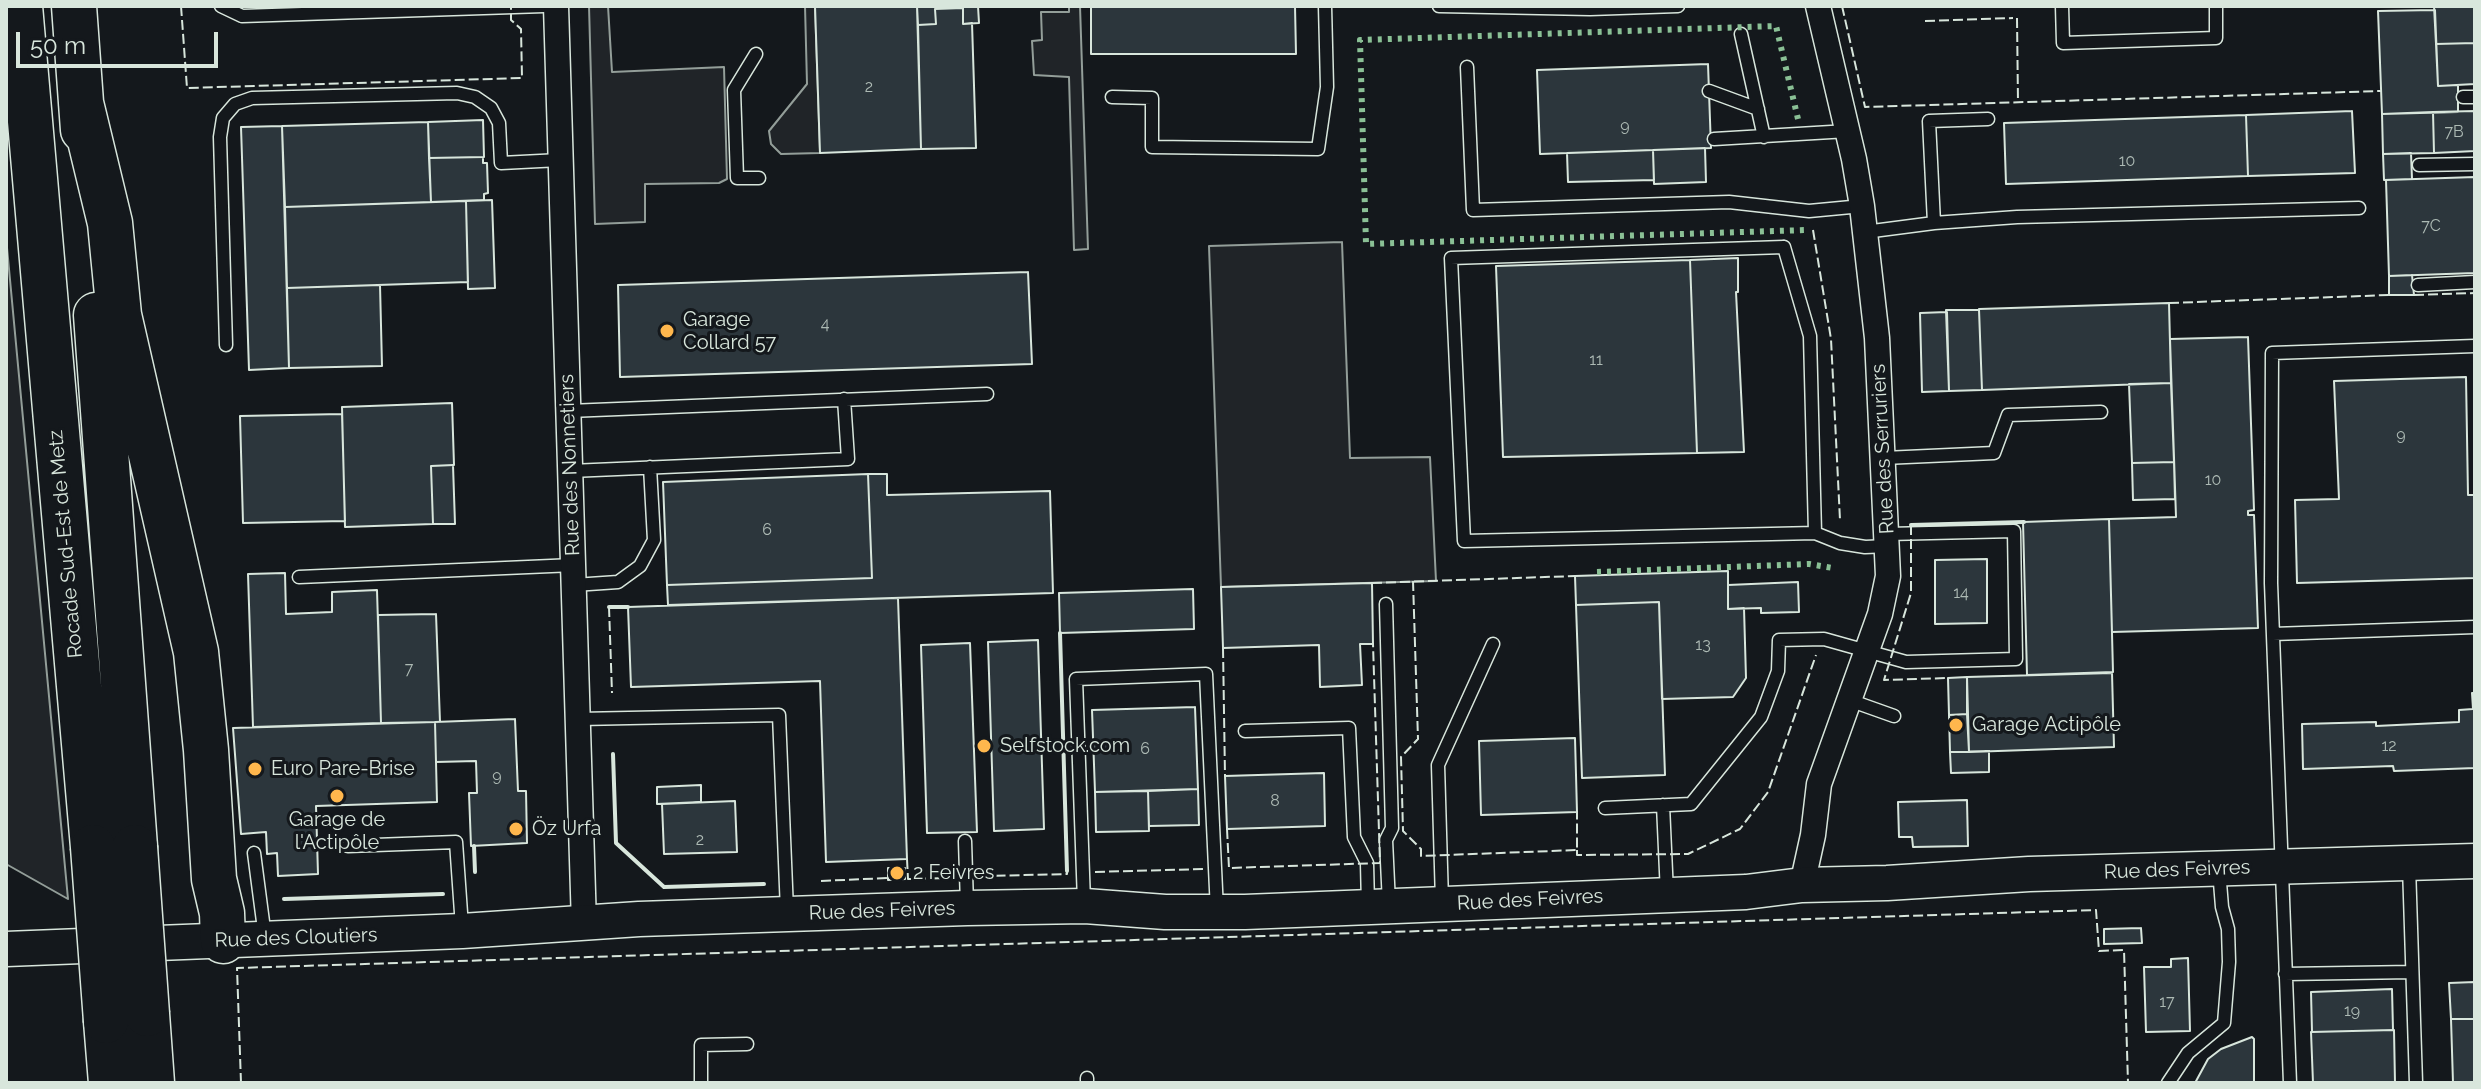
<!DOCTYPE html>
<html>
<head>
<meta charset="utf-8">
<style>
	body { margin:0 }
	#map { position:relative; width:2481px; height:1089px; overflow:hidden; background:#14181c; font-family:Raleway,sans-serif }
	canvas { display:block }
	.frame { position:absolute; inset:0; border:8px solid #d8e6dc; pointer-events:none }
	.scale { position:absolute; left:16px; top:32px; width:202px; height:36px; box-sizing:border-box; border:4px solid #d8e6dc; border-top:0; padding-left:10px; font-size:24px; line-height:28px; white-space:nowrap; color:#d8e6dc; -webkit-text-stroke:6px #14181c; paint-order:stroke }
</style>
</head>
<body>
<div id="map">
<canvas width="2481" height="1089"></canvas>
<div class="frame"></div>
<div class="scale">50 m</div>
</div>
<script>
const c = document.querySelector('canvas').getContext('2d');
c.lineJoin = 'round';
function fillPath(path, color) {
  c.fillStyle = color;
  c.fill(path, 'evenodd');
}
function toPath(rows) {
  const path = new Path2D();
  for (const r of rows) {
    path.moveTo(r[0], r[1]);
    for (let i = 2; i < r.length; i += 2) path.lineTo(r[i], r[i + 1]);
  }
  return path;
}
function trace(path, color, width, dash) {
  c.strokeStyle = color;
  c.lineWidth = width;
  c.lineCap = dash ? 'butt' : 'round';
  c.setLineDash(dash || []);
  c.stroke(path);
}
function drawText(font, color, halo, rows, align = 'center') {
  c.font = font + ' Raleway,sans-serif';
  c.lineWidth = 6;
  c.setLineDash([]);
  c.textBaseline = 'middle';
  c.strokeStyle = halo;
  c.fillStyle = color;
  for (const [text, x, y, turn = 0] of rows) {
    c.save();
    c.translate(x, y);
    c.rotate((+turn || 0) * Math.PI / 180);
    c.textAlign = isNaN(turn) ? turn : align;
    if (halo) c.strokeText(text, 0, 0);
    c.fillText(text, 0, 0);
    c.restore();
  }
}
const green = toPath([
	[589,6,608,6,612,72,724,67,727,179,719,183,645,184,645,222,595,224,589,6],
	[805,6,815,6,820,153,781,154,771,144,769,131,807,84,805,6],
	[1069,6,1080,6,1088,249,1074,250,1069,77,1034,75,1032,41,1042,40,1041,12,1069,12,1069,6],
	[6,237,68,899,6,864,6,237],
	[1342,242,1350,458,1430,457,1436,581,1221,587,1209,246,1342,242]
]);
const building = toPath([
	[815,6,917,6,921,149,820,153,815,6],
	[917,6,978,6,979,23,963,24,963,8,935,9,936,24,918,25,917,6],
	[1091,6,1295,6,1296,54,1091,54,1091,6],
	[2434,6,2475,6,2475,43,2436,44,2434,6],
	[963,8,963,24,972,23,976,148,921,149,918,25,936,24,935,9,963,8],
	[2435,10,2438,86,2458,85,2458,112,2382,114,2378,11,2435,10],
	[2475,43,2475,84,2438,86,2436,44,2475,43],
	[1708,64,1711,148,1540,154,1537,70,1708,64],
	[2352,111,2355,173,2248,176,2246,115,2352,111],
	[2475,111,2475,151,2434,153,2433,112,2475,111],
	[2433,112,2434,153,2383,154,2382,114,2433,112],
	[2246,115,2248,176,2006,184,2004,123,2246,115],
	[483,120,484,157,429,158,428,122,483,120],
	[428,122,431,202,285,207,282,126,428,122],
	[282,126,289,368,249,370,241,127,282,126],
	[1705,148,1706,182,1654,184,1653,150,1705,148],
	[1653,150,1654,180,1568,182,1567,153,1653,150],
	[2411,153,2412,179,2384,180,2383,154,2411,153],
	[483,157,483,163,487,163,488,193,484,194,484,200,431,202,429,158,483,157],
	[2475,177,2475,273,2389,276,2386,180,2475,177],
	[492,200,495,288,468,289,466,201,492,200],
	[466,201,468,282,287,288,285,207,466,201],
	[1738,258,1738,292,1736,292,1744,452,1697,453,1690,260,1738,258],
	[1690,260,1697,453,1503,457,1496,266,1690,260],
	[1028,272,1032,364,620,377,618,285,1028,272],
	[2412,275,2414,295,2389,295,2389,276,2412,275],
	[380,285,382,366,289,368,287,288,380,285],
	[2169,303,2171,383,1982,390,1979,309,2169,303],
	[1946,310,1979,310,1982,390,1949,391,1946,310],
	[1947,312,1949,391,1922,392,1920,313,1947,312],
	[2248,337,2254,510,2248,511,2248,515,2254,515,2258,628,2112,632,2109,519,2176,517,2170,339,2248,337],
	[2466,377,2468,495,2475,495,2475,578,2297,583,2295,500,2339,499,2334,381,2466,377],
	[2171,383,2174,462,2132,463,2129,384,2171,383],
	[452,403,454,465,431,466,433,524,345,527,342,407,452,403],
	[342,414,345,521,243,523,240,416,342,414],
	[2174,462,2175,499,2133,500,2132,463,2174,462],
	[453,465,455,524,433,524,431,466,453,465],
	[868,474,872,578,667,585,663,482,868,474],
	[868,474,887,474,887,495,1050,491,1053,593,668,605,667,585,872,578,868,474],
	[2109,519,2113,672,2027,675,2023,522,2109,519],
	[1987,559,1987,623,1935,624,1935,560,1987,559],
	[1728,571,1728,609,1744,608,1746,678,1733,697,1662,699,1659,602,1576,605,1575,576,1728,571],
	[285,573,286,614,332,612,332,592,377,590,381,723,253,727,248,574,285,573],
	[1798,582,1799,612,1761,613,1761,608,1728,609,1728,585,1798,582],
	[1372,583,1373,644,1360,644,1362,685,1320,687,1319,645,1223,648,1221,587,1372,583],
	[1193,589,1194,629,1060,633,1059,593,1193,589],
	[898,598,907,859,826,862,820,681,631,687,628,607,898,598],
	[1659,602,1665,775,1582,778,1576,605,1659,602],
	[436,614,440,722,381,723,378,615,436,614],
	[1038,640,1044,829,994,831,988,642,1038,640],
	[970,643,977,832,927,833,921,645,970,643],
	[2112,673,2114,747,1969,752,1967,677,2112,673],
	[1967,677,1967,714,1949,715,1948,678,1967,677],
	[2472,693,2475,693,2475,768,2394,771,2393,766,2303,769,2302,724,2376,722,2376,726,2459,722,2459,710,2473,709,2472,693],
	[1195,707,1198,789,1095,792,1092,710,1195,707],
	[1967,714,1969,752,1950,752,1949,715,1967,714],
	[515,719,518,791,526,791,527,843,471,846,469,793,477,793,476,761,436,762,435,722,515,719],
	[435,722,437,802,316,806,318,874,278,876,277,853,267,854,266,832,241,834,233,728,435,722],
	[1575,738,1577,812,1481,815,1479,741,1575,738],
	[1989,751,1989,772,1951,773,1950,752,1989,751],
	[1324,773,1325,826,1227,829,1225,776,1324,773],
	[701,785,701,802,657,804,657,787,701,785],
	[1198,789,1199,825,1149,826,1148,791,1198,789],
	[1148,791,1149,831,1096,832,1095,792,1148,791],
	[1967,800,1968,846,1913,847,1912,837,1899,837,1898,802,1967,800],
	[735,801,737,852,664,854,662,804,735,801],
	[888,868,905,868,905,879,888,880,888,868],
	[2141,928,2142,943,2104,944,2104,929,2141,928],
	[2188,958,2190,1031,2146,1032,2144,967,2171,967,2171,959,2188,958],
	[2475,982,2475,1019,2451,1019,2449,983,2475,982],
	[2392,989,2393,1030,2312,1032,2311,992,2392,989],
	[2451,1019,2475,1019,2475,1083,2453,1083,2451,1019],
	[2394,1030,2395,1083,2313,1083,2311,1032,2394,1030],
	[2252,1037,2254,1039,2254,1083,2195,1083,2208,1059,2221,1049,2252,1037]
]);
const lane = toPath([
	[221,6,242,16,544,6],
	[1439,6,1590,9,1678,6],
	[2062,6,2063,43,2216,38,2216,6],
	[1741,34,1764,137],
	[756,54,734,90,737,178,759,178],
	[1467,67,1473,210,1729,202,1809,211,1862,206],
	[1709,91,1758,109],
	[1112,97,1152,98,1152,147,1318,149,1327,87,1325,6],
	[2463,97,2475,97],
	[1714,139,1848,131],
	[2419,165,2475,164],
	[1934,223,1929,121,1988,119],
	[1865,232,1934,223,2017,217,2359,208],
	[1784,247,1810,336,1815,533,1464,541,1451,258,1784,247],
	[2418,285,2475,282],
	[226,345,220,137,223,118,235,104,252,98,457,93,475,97,491,108,499,123,501,163,560,160],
	[569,411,987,394],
	[1884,458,1994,453,2008,415,2101,412],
	[571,471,848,459,844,399],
	[1815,533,1840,543,1865,547,1888,546],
	[299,577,574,565],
	[574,585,618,582,640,566,654,540,650,467],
	[1386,604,1392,828,1386,840,1389,904],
	[2273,634,2475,627],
	[1849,700,1894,716],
	[579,719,779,715,787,911],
	[1245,731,1349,728,1354,837,1367,863,1368,905],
	[1663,805,1667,894],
	[1605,808,1691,804,1761,717,1778,671,1779,640,1824,639,1906,662,2016,659,2014,531,1888,534],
	[965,841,967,905],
	[348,846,456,842,462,927],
	[254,853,265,937],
	[2409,866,2416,1083],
	[1442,901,1438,765,1493,644],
	[1084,902,1076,679,1206,674,1217,911],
	[2285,974,2412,972],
	[701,1083,701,1045,747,1044],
	[1087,1083,1087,1078],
	[2168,1083,2188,1053,2224,1023,2229,962,2228,929,2222,907,2219,870],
	[2290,1083,2271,583,2272,353,2475,346]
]);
const street = toPath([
	[556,6,584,925],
	[1802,885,1813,835,1819,784,1880,614,1888,576,1877,338,1862,206,1854,159,1818,6]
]);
const secondary = toPath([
	[6,949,462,931,639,919,967,908,1085,906,1165,912,1245,912,1746,892,1802,885,1887,883,2029,874,2475,861]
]);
const highway = toPath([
	[20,6,93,847],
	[74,6,83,130],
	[81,103,110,223,119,315,196,652,206,750,214,879,222,913,223,941],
	[96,315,135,847],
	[147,1014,152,1083],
	[106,1021,111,1083]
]);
const highwayBridge = toPath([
	[93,847,106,1021],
	[135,847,147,1014]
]);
const hedge = toPath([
	[1798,119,1776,26,1360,40,1366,244,1806,230],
	[1597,572,1809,564,1833,568]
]);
const fence = toPath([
	[181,6,187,88,522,78,521,29,511,20,511,6],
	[1842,6,1865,107,2381,91],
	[2017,18,2018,102],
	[1925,21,2013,18],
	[1813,230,1831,339,1840,520],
	[2414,295,2475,293],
	[2169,303,2389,295],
	[1911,525,1911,593,1884,680,1948,678],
	[1413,581,1418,739,1401,757,1403,831,1421,849,1421,856,1577,850,1577,812],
	[1372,583,1575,576],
	[609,607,612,693],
	[1223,648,1225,776],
	[1227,829,1229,868,1380,863,1373,644],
	[1577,850,1577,855,1688,854,1740,829,1768,792,1816,655],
	[907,859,908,879,948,878,952,873,982,872,985,876,1067,874,1067,871],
	[1095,872,1203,869],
	[821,881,888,878],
	[241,1083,237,968,2096,910,2099,951,2124,950,2128,1083]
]);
const wall = toPath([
	[1911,525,2024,522],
	[609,607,628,607],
	[1060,633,1067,871],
	[613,754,616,843,664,887,764,884],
	[474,846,475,872],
	[284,899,443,894]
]);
const markers = [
	[667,331,8,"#ffb74d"],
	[1956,725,8,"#ffb74d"],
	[984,746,8,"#ffb74d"],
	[255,769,8,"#ffb74d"],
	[337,796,8,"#ffb74d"],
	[516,829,8,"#ffb74d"],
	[897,873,8,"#ffb74d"]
];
const numberNames = [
	["2",869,87],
	["9",1625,126],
	["7B",2454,132],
	["10",2127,161],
	["7C",2431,226],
	["4",825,324],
	["11",1596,360],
	["9",2401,435],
	["10",2213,480],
	["6",767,530],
	["14",1961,593],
	["13",1703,645],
	["7",409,669],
	["12",2389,746],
	["6",1145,749],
	["9",497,776],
	["8",1275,801],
	["2",700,840],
	["17",2167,1002],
	["19",2352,1011]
];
const poiNames = [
	["Garage",683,320],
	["Collard 57",683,343],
	["Garage Actipôle",1972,725],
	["Selfstock.com",1000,746],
	["Euro Pare-Brise",271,769],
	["Garage de",337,820,"center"],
	["l'Actipôle",337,843,"center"],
	["Öz Urfa",532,829],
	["2 Feivres",913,873]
];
const streetNames = [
	["Rue des Serruriers",1883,449,-93],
	["Rue des Nonnetiers",570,465,-92],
	["Rocade Sud-Est de Metz",66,544,-95],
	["Rue des Feivres",2177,870,-2],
	["Rue des Feivres",1530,900,-3],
	["Rue des Feivres",882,911,-2],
	["Rue des Cloutiers",296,938,-2]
];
fillPath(green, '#202428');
trace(green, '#939e99', 2);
fillPath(building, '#2c363c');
trace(building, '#d8e6dc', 2);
trace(lane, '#d8e6dc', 15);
trace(street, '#d8e6dc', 27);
trace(secondary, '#d8e6dc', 37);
trace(highway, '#d8e6dc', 47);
trace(lane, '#14181c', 12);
trace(street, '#14181c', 24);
trace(secondary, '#14181c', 34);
trace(highway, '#14181c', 44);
trace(highwayBridge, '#d8e6dc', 47, []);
trace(highwayBridge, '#14181c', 44);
trace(hedge, '#8ac095', 6, [4, 6]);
trace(fence, '#d8e6dc', 2, [10, 4]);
trace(wall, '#d8e6dc', 4);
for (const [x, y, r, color] of markers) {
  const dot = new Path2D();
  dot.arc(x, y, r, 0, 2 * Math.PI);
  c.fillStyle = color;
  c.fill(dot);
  trace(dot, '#14181c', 3);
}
drawText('16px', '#adbab4', null, numberNames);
drawText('20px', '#d8e6dc', '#14181c', poiNames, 'left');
drawText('20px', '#d8e6dc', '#14181c', streetNames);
</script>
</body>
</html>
